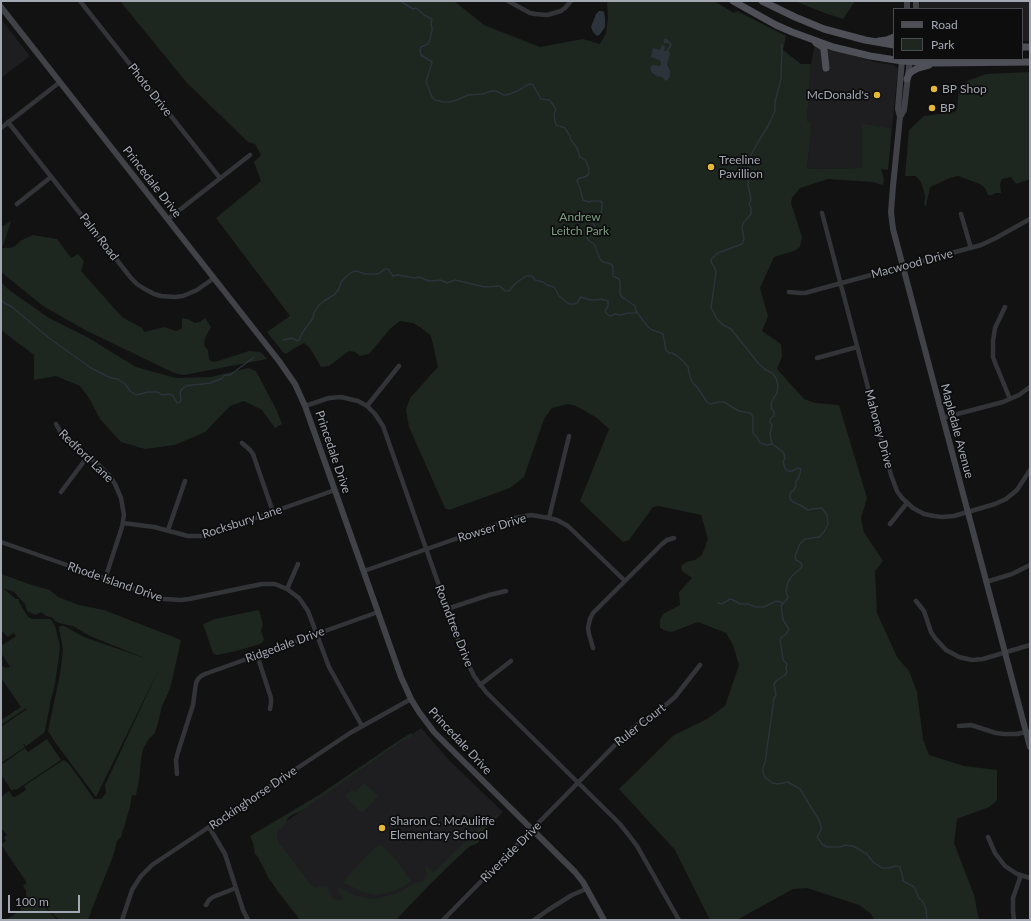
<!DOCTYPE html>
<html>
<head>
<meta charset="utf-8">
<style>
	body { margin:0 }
	#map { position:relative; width:1031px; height:921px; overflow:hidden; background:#121213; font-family:Lato,sans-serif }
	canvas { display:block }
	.frame { position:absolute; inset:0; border:2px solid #a4a8b3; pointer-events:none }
	.legend { position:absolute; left:893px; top:8px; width:130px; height:52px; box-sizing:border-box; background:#0d0d0e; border:1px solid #494b50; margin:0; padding:5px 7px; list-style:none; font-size:12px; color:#a4a8b3 }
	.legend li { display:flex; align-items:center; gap:8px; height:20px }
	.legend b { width:20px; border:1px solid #494b50 }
	.scale { position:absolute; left:8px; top:895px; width:72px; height:18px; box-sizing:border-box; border:2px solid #a4a8b3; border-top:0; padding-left:5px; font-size:12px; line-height:14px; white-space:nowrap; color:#a4a8b3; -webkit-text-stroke:3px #0d0d0e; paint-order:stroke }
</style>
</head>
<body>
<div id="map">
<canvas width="1031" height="921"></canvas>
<div class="frame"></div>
<ul class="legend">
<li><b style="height:5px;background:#4f5057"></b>Road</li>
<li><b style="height:11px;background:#1e2620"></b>Park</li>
</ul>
<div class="scale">100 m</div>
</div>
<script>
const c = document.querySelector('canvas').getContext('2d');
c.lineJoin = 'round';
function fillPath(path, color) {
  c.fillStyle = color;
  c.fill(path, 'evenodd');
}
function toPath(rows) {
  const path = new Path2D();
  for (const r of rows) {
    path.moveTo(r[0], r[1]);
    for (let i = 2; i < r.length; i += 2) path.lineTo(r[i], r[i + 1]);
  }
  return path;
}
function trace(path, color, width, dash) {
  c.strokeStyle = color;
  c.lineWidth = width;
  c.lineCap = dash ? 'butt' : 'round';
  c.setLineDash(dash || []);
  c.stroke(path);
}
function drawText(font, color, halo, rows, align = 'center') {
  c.font = font + ' Lato,sans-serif';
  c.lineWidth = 3.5;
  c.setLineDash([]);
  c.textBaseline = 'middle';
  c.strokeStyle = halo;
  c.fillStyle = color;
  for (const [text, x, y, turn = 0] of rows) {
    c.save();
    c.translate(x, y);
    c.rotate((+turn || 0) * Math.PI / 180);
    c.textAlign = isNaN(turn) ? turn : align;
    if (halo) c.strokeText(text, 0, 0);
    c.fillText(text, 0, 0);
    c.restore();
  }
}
const built = toPath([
	[920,1,1030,1,1030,41,1022,41,1022,9,919,9],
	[1,19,30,56,1,78],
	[815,44,875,62,894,65,898,69,892,128,862,125,862,168,807,169,812,122,807,121,811,64],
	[421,728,450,761,503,812,430,884,389,920,300,920,255,843]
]);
const green = toPath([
	[120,1,454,1,484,25,540,47,583,39,600,44,606,33,608,18,607,1,714,1,734,13,737,11,786,36,783,50,801,64,811,64,807,121,812,122,807,169,862,168,862,124,892,128,888,170,881,169,884,179,883,185,873,182,828,179,800,188,792,198,791,203,802,237,800,247,794,251,774,257,760,288,768,316,762,331,781,344,782,357,777,369,804,399,815,403,839,405,867,498,861,518,864,532,883,561,875,571,877,613,897,657,909,671,917,692,923,739,929,755,964,766,997,770,997,800,994,803,989,807,957,819,954,843,974,895,979,920,874,920,871,914,859,905,807,888,793,889,737,920,710,920,675,850,619,789,674,735,707,719,725,706,739,665,733,645,726,633,698,622,672,632,666,631,660,628,660,620,663,614,680,605,679,592,692,578,682,571,681,566,686,562,695,560,702,555,708,539,701,515,659,506,653,507,629,540,623,542,580,501,609,429,597,418,576,406,567,404,552,408,544,419,524,477,510,488,449,510,445,508,409,427,406,410,410,398,438,367,431,336,423,329,413,323,400,321,390,329,369,354,360,356,355,352,349,351,329,366,321,367,310,348,304,343,293,349,286,354,283,352,267,332,290,316,216,218,261,181,254,162,261,155,255,144,248,142,187,83],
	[795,1,855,1,843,19,822,12],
	[1030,72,1030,179,1016,184,1011,177,1006,178,1002,179,1000,184,1001,193,996,193,992,195,988,195,985,188,980,184,958,176,950,178,930,187,926,206,924,205,925,197,924,191,921,182,916,176,905,176,909,130,924,116,955,112,957,108,958,100,959,86,964,85,967,81,986,74],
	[10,221,11,222,2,248,10,248,15,246,20,241,33,235,57,239,71,258,78,254,84,261,81,271,122,317,142,328,144,332,164,327,176,331,181,329,182,327,182,318,188,319,195,323,200,322,205,318,211,327,205,338,204,343,205,347,208,350,209,359,211,361,214,362,218,361,249,351,260,352,264,355,267,359,184,375,178,374,172,372,85,330,43,306,1,272,1,226,4,226],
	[1,282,9,290,49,318,87,337,136,367,176,378,211,377,248,368,256,371,277,411,282,424,275,428,262,410,244,401,230,406,205,432,194,437,174,445,145,449,121,442,100,419,89,398,80,386,56,376,34,380,34,355,1,330],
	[1,574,32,585,50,590,58,597,79,605,104,610,176,638,181,640,170,689,162,706,157,727,154,734,148,740,143,749,141,760,139,780,136,795,132,795,130,807,121,837,117,841,114,853,110,864,93,906,88,920,59,920,43,904,40,898,42,904,57,920,6,920,21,910,19,906,24,901,26,897,26,891,23,885,27,883,2,846,1,847,1,844,6,841,4,837,7,835,3,830,1,831,1,797,9,791,13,797,15,797,26,790,24,786,62,761,64,760,69,764,94,799,101,799,106,793,105,785,158,671,96,797,55,742,48,731,60,674,63,650,59,628,60,626,64,626,84,637,147,659,90,636,73,626,59,623,55,621,53,618,46,616,41,612,36,615,27,611,25,604,14,592,3,588,16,599,19,599,19,602,28,617,32,619,51,619,55,626,60,646,59,657,54,689,51,699,45,731,44,733,26,746,24,744,23,744,25,747,1,763,1,727,27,709,26,708,1,725,1,720,21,707,1,678,1,665,6,668,10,667,14,673,1,653,1,646,16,636,14,633,8,637,1,630],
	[259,610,263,624,261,631,264,639,263,642,260,644,236,651,217,655,213,653,203,624,215,619],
	[411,733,413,735,401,742,303,810,292,815,288,818,285,824,277,833,277,838,279,843,312,886,315,888,318,887,326,886,328,888,333,899,341,900,343,898,338,889,340,888,354,895,371,899,380,898,400,892,414,883,421,882,424,881,427,875,425,867,426,866,434,873,488,819,498,814,499,816,484,830,480,835,479,842,476,844,470,846,436,878,396,920,300,920,279,893,268,877,258,857,255,854,253,843,250,836,319,795,398,741],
	[47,739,61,760,16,790,14,789,12,791,1,775,1,771,2,770,1,769,1,765,25,748,28,752],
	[364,783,378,796,362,813,345,796,352,790,355,792],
	[382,845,395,859,411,881,403,887,394,891,377,895,362,892,343,882,367,855,378,846]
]);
const water = toPath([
	[599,11,602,11,604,12,605,18,605,27,601,33,599,35,597,36,593,32,591,27,596,14],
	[666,38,672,44,671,47,668,51,670,53,667,65,670,70,670,75,669,78,666,81,662,77,657,76,652,73,650,67,653,65,658,66,661,65,661,62,659,60,651,57,653,48,660,50,662,45,665,46,664,51,666,51,670,45,668,43,664,43,664,39]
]);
const stream = toPath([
	[400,1,413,9,416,8,424,15,432,19,431,24,432,27,432,31,429,42,428,44,421,47,420,50,421,55,432,62,426,82,432,97,435,100,443,102,450,102,457,100,468,95,483,94,491,91,496,91,500,93,503,95,506,95,518,91,527,85,530,84,533,85,541,99,549,100,552,103,556,109,554,114,555,122,556,125,565,128,570,136,571,140,577,148,580,157,582,158,586,161,589,170,589,173,587,176,578,179,577,181,580,188,583,200,589,202,591,201,600,201,602,202,602,207,601,214,594,220,593,222,596,230,595,231,587,234,587,237,588,240,594,244,600,259,603,262,611,264,613,267,613,276,619,279,620,282,620,294,622,297,628,301,635,306,636,311,648,327,652,330,661,333,663,334,666,350,669,353,672,353,677,356,683,361,688,367,690,377,693,383,697,387,707,402,710,404,719,402,724,402,739,411,750,413,752,415,753,418,753,433,757,437,760,443,767,445,772,444,782,451,784,454,785,458,783,462,785,468,788,471,792,471,798,468,801,469,799,477,796,481,796,486,793,491,791,492,790,495,790,499,793,502,800,505,808,510,812,509,822,508,827,515,828,524,824,532,819,537,805,539,799,545,798,549,795,556,796,560,800,562,802,565,801,568,792,576,788,582,786,591,788,598,781,606,783,620,789,629,786,634,780,639,783,660,787,664,786,668,787,672,785,675,776,681,774,684,776,695,774,698,765,763,763,767,763,772,765,777,772,783,778,784,788,782,800,789,819,820,821,826,821,830,817,837,822,844,827,847,840,847,846,845,853,846,867,854,873,862,882,868,889,868,896,866,900,867,903,878,903,881,914,887,919,898,923,902,926,909,927,920],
	[1,301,12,307,49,338,91,368,111,378,118,379,125,384,130,391,136,395,148,392,158,392,162,395,169,394,173,396,177,403,180,402,181,400,180,392,182,389,186,386,192,385,203,384,210,383,221,379,225,375,230,375,253,358],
	[283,340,292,338,296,340,297,341,299,340,302,333,313,318,314,313,318,306,324,301,334,295,339,289,341,282,346,277,352,272,357,271,365,274,378,274,385,269,388,269,393,276,398,275,414,278,420,277,423,279,430,281,440,280,447,283,455,280,485,287,500,286,505,291,509,291,516,283,526,276,531,276,533,277,535,280,543,282,547,285,554,287,559,296,569,304,574,304,577,303,581,297,590,300,597,300,601,299,608,301,608,306,605,311,606,313,610,316,615,314,621,315,628,313,637,313],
	[772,444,770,434,772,425,770,422,770,419,774,416,774,412,772,409,771,404,773,399,777,393,778,386,776,378,772,373,766,370,759,364,731,329,723,325,717,319,711,308,716,272,715,268,711,262,711,259,718,253,742,244,744,239,742,227,744,222,751,214,751,208,749,204,751,200,748,185,750,157,758,142,768,126,775,111,775,102,781,79,782,45],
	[718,603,722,604,730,599,733,600,740,604,748,604,756,607,764,607,776,601,781,602,783,604]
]);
const street = toPath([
	[80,1,220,178],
	[508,1,530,13,535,14,547,15,561,11,565,8,571,1],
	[8,122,131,278,137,284,143,288,154,294,161,296,175,297,183,296,197,290,214,278],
	[1,128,60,82],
	[17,204,51,177],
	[822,213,891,475,897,491,902,498,913,508,924,514,934,516,942,517,954,516,995,504,1006,499,1017,490,1030,470],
	[961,214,971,248],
	[168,219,250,155],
	[789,292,800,293,805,293,981,245,994,239,1030,219],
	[1005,307,995,328,993,341,993,357,996,365,1010,399],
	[817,358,857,347],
	[305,406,329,398,341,397,358,401,367,406,375,414,383,426,462,651,474,676,486,692,619,823,628,834,637,846,679,920],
	[367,406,399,366],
	[942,418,1003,402,1019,395,1030,387],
	[56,424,61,433,65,438,99,465,109,475,115,484,121,498,124,515,122,527,105,579],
	[242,443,250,450,253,454,273,512],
	[61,492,88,456],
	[549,518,569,436],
	[123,523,154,527,188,536,201,536,207,535,335,490],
	[890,524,907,503],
	[168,530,185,481],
	[1,542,164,599,181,600,189,599,262,584,275,584,287,589,299,598,308,611,329,667,362,726],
	[364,571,515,518,531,515,549,518,557,520,568,526,625,581],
	[986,582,1012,574,1030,565],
	[287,589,298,564],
	[916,601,924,611,931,632,935,638,946,650,959,657,972,660,983,659,1030,645],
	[447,609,489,595,506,591],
	[593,648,589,634,588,628,590,619,593,613,662,544,667,540,674,538],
	[257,655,271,698,271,703,270,709],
	[480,685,511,661],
	[959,726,971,725,996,733,1004,734,1017,734,1030,731],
	[177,774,176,760,178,752,193,705,196,683,198,679,201,676,205,674,378,612],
	[209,827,225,854,243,910,248,920],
	[988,837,995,853,1005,866,1017,874,1030,878],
	[206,905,209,900,213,897,236,888],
	[122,920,132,890,141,876,152,865,350,733,411,699],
	[443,920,615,745,632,729,643,720,661,709,675,697,700,665],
	[534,920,548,910,572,895,586,889],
	[1014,920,1013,911,1013,898,1021,875]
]);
const secondary = toPath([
	[1,7,279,361,295,384,305,406,401,677,411,699,419,712,434,732,455,753,575,872,583,882,604,920],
	[907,9,907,1],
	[916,9,916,1],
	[910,59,904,110,900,117,893,186,891,212,893,229,1030,747],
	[900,117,898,109,902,59]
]);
const primary = toPath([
	[733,1,776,25,792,32,833,47,870,56,902,61,935,63,1030,62],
	[762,1,795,17,824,29,865,40,894,45],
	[879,41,887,40,894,37],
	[816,43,823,47,824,50,826,68],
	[1022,47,1030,47],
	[907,79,909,74,911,72,918,68,929,65]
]);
const markers = [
	[934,89,4,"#e4b939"],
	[877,95,4,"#e4b939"],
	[932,108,4,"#e4b939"],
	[711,167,4,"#e4b939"],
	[382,828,4,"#e4b939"]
];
const poiNames = [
	["BP Shop",942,89],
	["McDonald's",869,95,"right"],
	["BP",940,108],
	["Treeline",719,160],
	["Pavillion",719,174],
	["Sharon C. McAuliffe",390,821],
	["Elementary School",390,835]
];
const streetNames = [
	["Photo Drive",150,90,52],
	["Princedale Drive",152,182,52],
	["Palm Road",99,237,52],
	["Macwood Drive",912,264,-15],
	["Mahoney Drive",879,429,75],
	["Mapledale Avenue",957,431,75],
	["Princedale Drive",333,452,71],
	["Redford Lane",86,456,44],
	["Rocksbury Lane",242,522,-18],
	["Rowser Drive",492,528,-17],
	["Rhode Island Drive",115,582,19],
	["Roundtree Drive",454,626,69],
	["Ridgedale Drive",285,645,-20],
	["Ruler Court",640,725,-38],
	["Princedale Drive",460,741,47],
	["Rockinghorse Drive",253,798,-34],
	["Riverside Drive",511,852,-45]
];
const parkNames = [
	["Andrew",580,217],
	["Leitch Park",580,231]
];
fillPath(built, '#1e1e20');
fillPath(green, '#1e2620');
fillPath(water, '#2c333b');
trace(stream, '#2c333b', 1.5);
trace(street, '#333438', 4.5);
trace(secondary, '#414248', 6);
trace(primary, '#4f5057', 7);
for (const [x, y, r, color] of markers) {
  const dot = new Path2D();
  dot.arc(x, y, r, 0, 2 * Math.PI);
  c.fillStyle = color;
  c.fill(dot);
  trace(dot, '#0d0d0e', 1.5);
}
drawText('12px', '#a4a8b3', '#0d0d0e', poiNames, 'left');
drawText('12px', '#a4a8b3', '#0d0d0e', streetNames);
drawText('12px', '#7c9d81', '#0d0d0e', parkNames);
</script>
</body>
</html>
